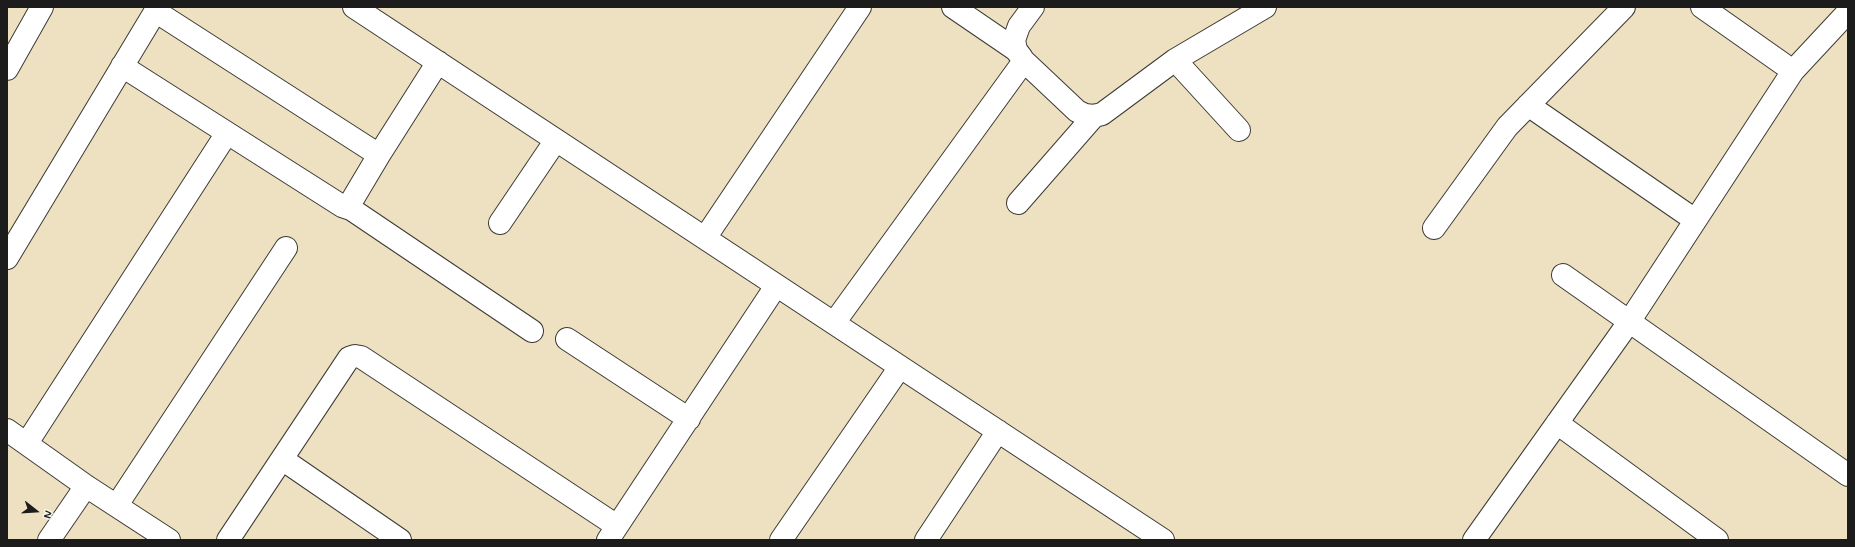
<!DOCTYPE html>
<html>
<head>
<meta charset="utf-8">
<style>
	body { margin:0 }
	#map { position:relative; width:1855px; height:547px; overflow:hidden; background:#eee1c1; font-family:Mynerve,sans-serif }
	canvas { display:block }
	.frame { position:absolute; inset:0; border:8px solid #1c1c1c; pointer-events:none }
	.north { position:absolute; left:16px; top:491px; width:40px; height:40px; -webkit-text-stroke:3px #f7f3e8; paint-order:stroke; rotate:107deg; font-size:11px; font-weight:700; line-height:16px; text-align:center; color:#1c1c1c }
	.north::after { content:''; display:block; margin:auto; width:14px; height:18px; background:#1c1c1c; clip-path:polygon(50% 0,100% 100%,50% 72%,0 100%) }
</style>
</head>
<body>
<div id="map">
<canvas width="1855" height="547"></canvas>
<div class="frame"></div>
<div class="north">N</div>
</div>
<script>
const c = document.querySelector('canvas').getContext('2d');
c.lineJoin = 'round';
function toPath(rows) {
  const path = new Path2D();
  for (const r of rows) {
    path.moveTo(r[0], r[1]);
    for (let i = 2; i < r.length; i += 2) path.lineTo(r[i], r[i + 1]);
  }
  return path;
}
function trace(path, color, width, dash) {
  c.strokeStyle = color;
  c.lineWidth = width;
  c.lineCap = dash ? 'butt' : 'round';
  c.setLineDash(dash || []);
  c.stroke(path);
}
const street = toPath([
	[354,7,1163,540],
	[953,7,1016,50],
	[1702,7,1793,71],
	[155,11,379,155],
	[1022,58,1016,50,1014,40,1019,26,1033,7],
	[1175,60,1239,130],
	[438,62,379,155,351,202,351,209,532,331],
	[122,66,342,206,351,209],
	[7,69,42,7],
	[1528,105,1695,220],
	[1018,203,1094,116],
	[500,223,556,140],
	[1434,228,1507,127,1624,7],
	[705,238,860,7],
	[7,258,158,7],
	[1563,275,1848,475],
	[834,323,1024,61,1077,111,1085,115,1094,116,1102,114,1175,60,1265,7],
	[567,339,689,419],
	[1557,423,1717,540],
	[7,430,86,486,169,540],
	[27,443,227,133],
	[282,459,400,540],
	[117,505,286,248],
	[49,540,86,486],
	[228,540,349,358,355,356,361,357,617,526],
	[608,540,776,286],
	[781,540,900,367],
	[926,540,998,431],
	[1474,540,1629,322,1793,71,1848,12]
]);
trace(street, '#3c3a35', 24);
trace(street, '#fff', 22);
</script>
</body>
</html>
